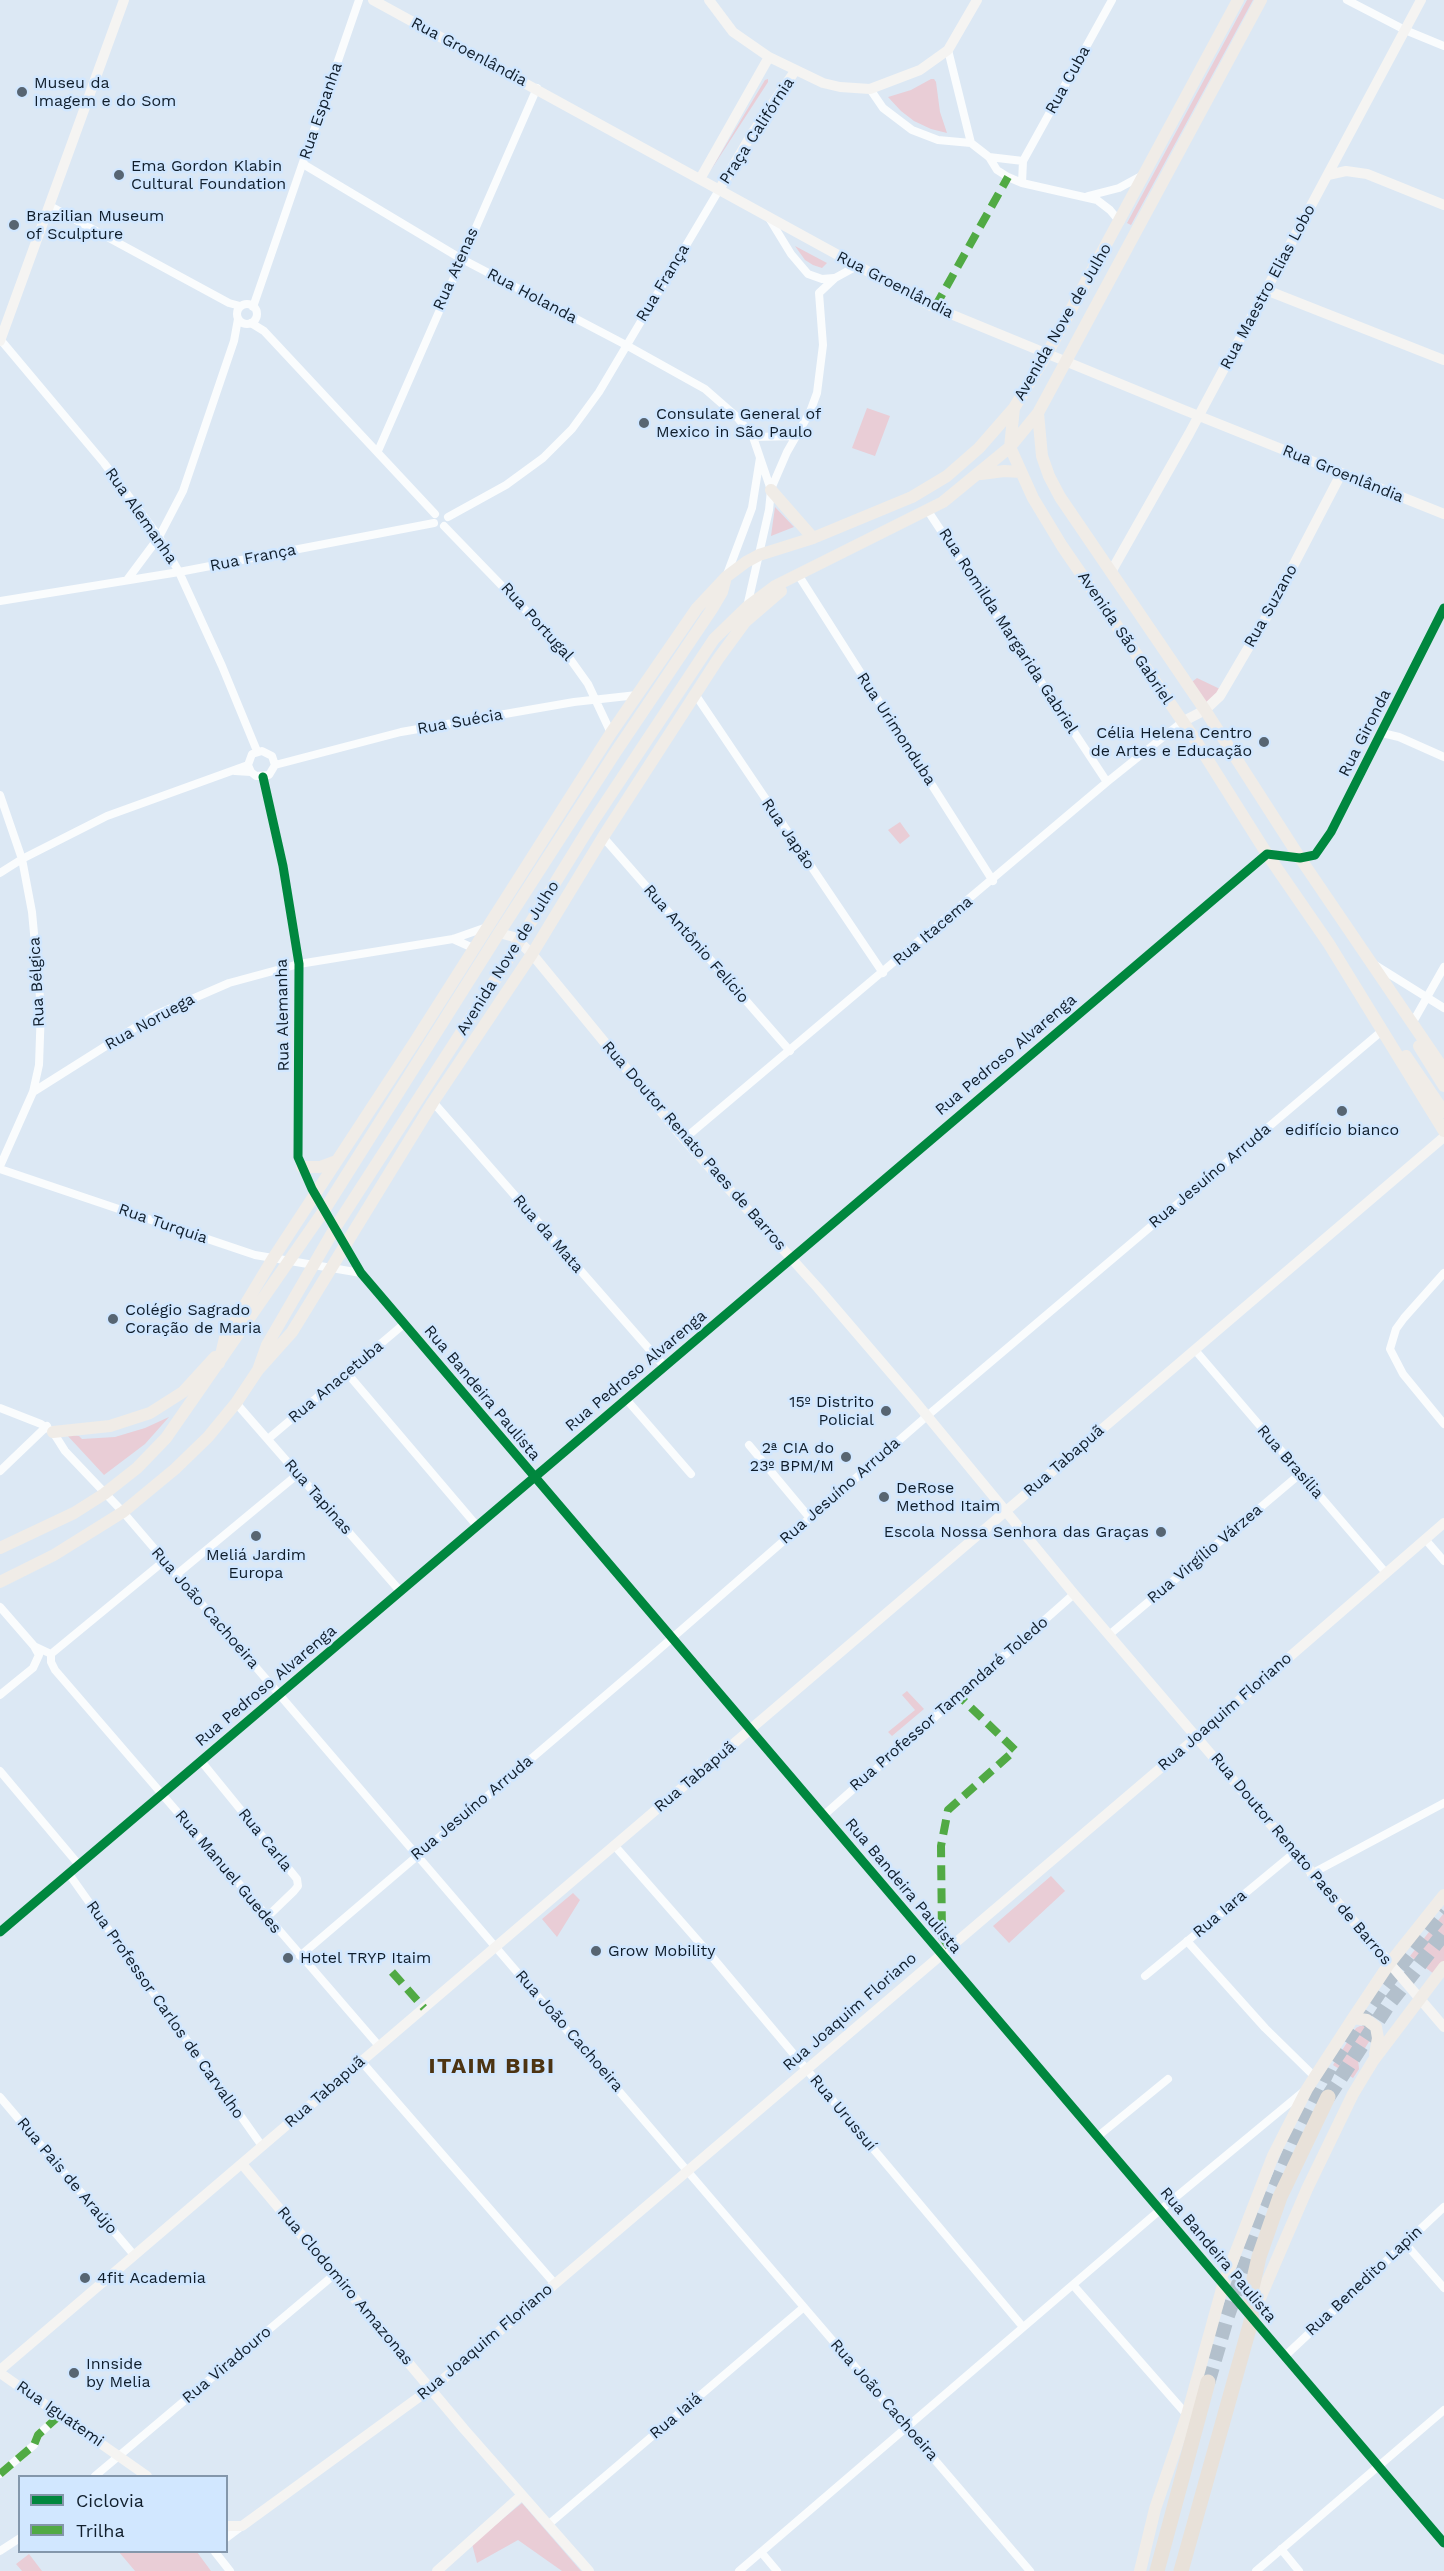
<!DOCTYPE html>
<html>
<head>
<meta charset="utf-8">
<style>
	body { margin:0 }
	#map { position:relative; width:1444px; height:2571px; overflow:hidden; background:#dce8f4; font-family:"Work Sans",sans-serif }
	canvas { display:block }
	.legend { position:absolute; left:18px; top:2475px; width:210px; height:78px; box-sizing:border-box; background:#d1e7ff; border:2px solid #8497ab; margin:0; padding:8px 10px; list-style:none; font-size:18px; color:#101e2c }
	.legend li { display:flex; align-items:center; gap:12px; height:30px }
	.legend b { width:30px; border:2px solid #8497ab }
</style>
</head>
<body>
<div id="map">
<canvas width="1444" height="2571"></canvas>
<ul class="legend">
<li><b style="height:8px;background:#00873e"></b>Ciclovia</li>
<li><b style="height:8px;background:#51aa44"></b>Trilha</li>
</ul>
</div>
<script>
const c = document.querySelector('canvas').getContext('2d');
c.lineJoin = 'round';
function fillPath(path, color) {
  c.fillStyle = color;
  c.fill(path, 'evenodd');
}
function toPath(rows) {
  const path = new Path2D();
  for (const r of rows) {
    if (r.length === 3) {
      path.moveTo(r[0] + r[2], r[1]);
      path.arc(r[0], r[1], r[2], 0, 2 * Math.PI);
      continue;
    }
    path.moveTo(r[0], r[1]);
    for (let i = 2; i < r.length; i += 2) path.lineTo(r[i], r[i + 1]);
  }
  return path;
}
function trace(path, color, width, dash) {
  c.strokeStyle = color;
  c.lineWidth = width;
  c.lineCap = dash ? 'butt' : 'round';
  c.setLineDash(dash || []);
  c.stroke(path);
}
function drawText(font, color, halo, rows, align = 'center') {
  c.font = font + ' "Work Sans",sans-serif';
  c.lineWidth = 5;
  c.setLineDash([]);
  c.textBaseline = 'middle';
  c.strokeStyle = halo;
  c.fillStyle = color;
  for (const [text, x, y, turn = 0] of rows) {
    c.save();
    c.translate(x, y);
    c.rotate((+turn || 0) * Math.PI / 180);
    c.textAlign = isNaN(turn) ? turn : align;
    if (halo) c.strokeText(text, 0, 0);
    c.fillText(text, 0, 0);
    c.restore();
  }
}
const green = toPath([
	[1247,0,1253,0,1131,225,1127,223],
	[768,79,768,82,709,173,765,80],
	[931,79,934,79,936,82,940,112,947,133,931,129,914,121,901,111,888,97,911,90],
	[795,246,827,263,822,268,813,265,805,260],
	[867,408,890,416,875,456,852,448],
	[775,507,794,527,771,536],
	[1197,678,1220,689,1204,707,1189,684],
	[900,822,910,836,900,844,888,830],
	[169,1417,145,1444,104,1475,66,1434,79,1436,82,1439,115,1437,145,1428],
	[907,1691,924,1709,892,1736,888,1732,915,1710,902,1695],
	[1051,1876,1065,1891,1009,1943,993,1926],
	[573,1893,580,1900,557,1937,542,1919],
	[1444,1913,1444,1962,1434,1974,1410,1956],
	[1360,2026,1366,2026,1372,2031,1372,2037,1358,2059,1359,2069,1353,2078,1333,2065,1356,2028],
	[522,2503,581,2571,562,2571,518,2540,477,2563,472,2544],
	[119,2552,197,2552,211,2571,135,2571],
	[29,2554,42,2571,22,2571,16,2564]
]);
const highwayTunnel = toPath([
	[1328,2097,1388,2005,1444,1933],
	[1208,2382,1227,2317,1259,2226,1301,2126,1330,2066,1380,1991,1444,1911]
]);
const street = toPath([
	[1347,0,1405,30,1444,46],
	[948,50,971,143],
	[870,89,883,108,912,130,938,140,971,143],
	[971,143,989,157,997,170,1008,177,1022,183,1097,200,1110,210,1120,222],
	[989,157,1023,161],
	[303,164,460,258,626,345,705,389,737,417,753,437,771,490,769,510,747,607],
	[1022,183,1023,161,1112,0],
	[1088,196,1119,188,1143,175],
	[50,206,229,303,240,306],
	[769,218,791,254,808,274,822,279,834,278],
	[247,314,10],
	[253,307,359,0],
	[251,323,264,331,435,514],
	[0,339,104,463,159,537,179,572,222,666,257,751],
	[753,437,796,436],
	[378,451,537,88],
	[771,489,787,452,810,412,817,393,823,345,819,293,835,278,857,266],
	[928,511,1107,782],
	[448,517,506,485,543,458,572,429,599,392,719,190],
	[444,526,563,649,588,684,611,733],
	[799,576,993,881],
	[726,577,752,508,760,458],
	[127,580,159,537,183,491,234,341,238,319],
	[0,601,179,572,434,523],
	[695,694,883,973],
	[1382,733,1399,737,1444,757],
	[275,765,401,732,574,702,637,695],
	[235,771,251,772,256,776,269,775,275,765,272,756,262,751,252,754,248,765,251,772],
	[263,777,283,866,299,964,298,1157,312,1189,361,1273,1444,2543],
	[0,795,22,859,32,912,41,1008,39,1065,33,1092,0,1166],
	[603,837,790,1051],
	[0,873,22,859,107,816,248,765],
	[453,939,473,948],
	[1375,965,1444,1008],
	[1413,1022,1444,967],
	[33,1092,155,1015,229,983,299,964,453,939,487,927],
	[433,1102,664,1366],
	[684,1139,1107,782,1182,722],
	[0,1169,255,1255,361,1273],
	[1444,1273,1404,1318,1396,1329,1390,1349,1403,1374,1444,1424],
	[1195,1350,1386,1573],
	[347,1373,477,1526],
	[626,1399,691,1474],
	[236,1403,400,1591],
	[0,1408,41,1424,53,1432,65,1451,123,1512,1030,2571],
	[268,1439,404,1324],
	[749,1445,809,1517],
	[0,1471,47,1426],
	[1425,1539,1444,1561],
	[176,1575,298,1474],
	[0,1607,34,1646,51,1654,51,1662,55,1670,379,2046],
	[1109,1635,1300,1474],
	[51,1654,164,1561],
	[0,1695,33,1668,39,1655,35,1648],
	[201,1761,297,1879,298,1886,294,1891,267,1917],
	[0,1771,79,1865],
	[824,1815,1074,1594],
	[614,1845,713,1958,1023,2327],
	[69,1874,262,2146],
	[1311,1874,1444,1803],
	[0,1932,1267,854,1300,858,1315,855,1331,832,1444,608],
	[1187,1941,1265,2028,1315,2077],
	[300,1956,648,1659,927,1416,1383,1030],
	[1145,1976,1294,1853],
	[361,2061,555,2284],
	[0,2097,134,2255],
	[1097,2137,1168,2079],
	[1404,2242,1444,2288],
	[1073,2285,1187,2415],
	[1285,2356,1444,2207],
	[0,2474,34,2445,38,2435,60,2415],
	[95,2476,335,2274],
	[549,2524,804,2307],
	[226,2538,242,2526],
	[1281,2549,1299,2571],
	[0,2551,20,2538],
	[215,2552,230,2571],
	[761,2552,777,2571],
	[739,2571,1153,2216,1304,2091],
	[1256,2571,1444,2410]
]);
const secondary = toPath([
	[373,0,931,306,1184,410,1444,514],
	[709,0,733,32,769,57,823,83,840,87,870,89,920,70,948,50,977,0],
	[1328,175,1346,171,1367,174,1444,205],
	[700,179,769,57],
	[719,190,753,132,795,71],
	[1266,290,1444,360],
	[0,341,124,0],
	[1111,572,1189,434,1421,0],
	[1182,722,1205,710,1220,696,1267,616,1341,474],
	[499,933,514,937,532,954,684,1139,818,1288,914,1400,1074,1594,1444,2027],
	[242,2164,464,2429,589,2571],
	[0,2370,1444,1137],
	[0,2373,147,2476],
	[226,2526,242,2526,441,2381,1197,1737,1444,1523],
	[437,2571,522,2495]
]);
const primary = toPath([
	[1014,408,1010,447,1033,498,1062,546,1194,738,1267,854,1329,944,1444,1131],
	[1038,413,1042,456,1049,476,1060,497,1205,710,1300,858,1444,1070],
	[981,474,1004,471,1021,472],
	[771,490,813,538],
	[1419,1046,1444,1086],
	[1406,1056,1444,1112],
	[302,1167,320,1167,336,1161],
	[219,1363,225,1338,272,1260,414,1043,611,733,697,608,726,577,746,562,759,555,813,538,912,497,947,476,979,448,1014,408,1047,354,1238,0],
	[258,1370,267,1345,335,1228,497,977,592,823,714,639,747,607,775,586,943,502,1010,447,1038,413,1261,0],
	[53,1432,110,1426,150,1413,183,1392,215,1357],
	[0,1548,74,1513,104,1494,137,1468,166,1438,325,1209,499,933,615,753,712,609,722,592,725,581],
	[0,1582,54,1555,123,1512,175,1469,208,1437,236,1403,258,1370,292,1332,433,1102,532,954,603,837,718,659,745,622,781,591],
	[1353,2018,1367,2020,1376,2027,1378,2038,1375,2054],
	[1252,2317,1307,2189,1353,2094,1373,2061,1444,1967],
	[1140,2571,1155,2509,1187,2415,1223,2285,1273,2156,1307,2089,1353,2018,1389,1964,1444,1895]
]);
const highway = toPath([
	[1157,2571,1208,2382],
	[1181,2571,1252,2318,1251,2292,1259,2257,1280,2197,1328,2097]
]);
const quiet = toPath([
	[935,307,1008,177],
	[949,1947,942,1937,941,1846,948,1810,1015,1750,959,1696],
	[392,1972,424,2008],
	[0,2474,34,2445,38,2435,60,2415]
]);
const cycleway = toPath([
	[263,777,283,866,299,964,298,1157,312,1189,361,1273,1444,2543],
	[0,1932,1267,854,1300,858,1315,855,1331,832,1444,608]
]);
const markers = [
	[22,92,6,"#576572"],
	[119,175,6,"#576572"],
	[14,225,6,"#576572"],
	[644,423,6,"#576572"],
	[1264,742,6,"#576572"],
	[1342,1111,6,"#576572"],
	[113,1319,6,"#576572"],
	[886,1411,6,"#576572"],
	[846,1457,6,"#576572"],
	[884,1497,6,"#576572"],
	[1161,1532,6,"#576572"],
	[256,1536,6,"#576572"],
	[596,1951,6,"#576572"],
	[288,1958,6,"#576572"],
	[85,2278,6,"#576572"],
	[74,2373,6,"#576572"]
];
const streetNames = [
	["Rua Groenlândia",469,52,28],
	["Rua Cuba",1068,80,-61],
	["Rua Espanha",321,111,-71],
	["Praça Califórnia",757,131,-57],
	["Rua Atenas",456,269,-66],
	["Rua França",663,283,-59],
	["Rua Groenlândia",895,285,27],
	["Rua Maestro Elias Lobo",1268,287,-62],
	["Rua Holanda",532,296,28],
	["Avenida Nove de Julho",1063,322,-60],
	["Rua Groenlândia",1343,474,22],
	["Rua Alemanha",141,516,55],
	["Rua França",253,558,-11],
	["Rua Suzano",1271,606,-61],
	["Rua Portugal",537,622,48],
	["Rua Romilda Margarida Gabriel",1008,631,57],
	["Avenida São Gabriel",1125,638,56],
	["Rua Suécia",460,722,-10],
	["Rua Urimonduba",896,729,57],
	["Rua Gironda",1365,733,-63],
	["Rua Japão",788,834,56],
	["Rua Itacema",933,931,-40],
	["Rua Antônio Felício",696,944,49],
	["Avenida Nove de Julho",508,958,-58],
	["Rua Bélgica",37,982,-93],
	["Rua Alemanha",283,1015,-91],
	["Rua Noruega",150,1022,-29],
	["Rua Pedroso Alvarenga",1006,1055,-40],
	["Rua Doutor Renato Paes de Barros",694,1146,49],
	["Rua Jesuíno Arruda",1210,1176,-40],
	["Rua Turquia",163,1224,19],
	["Rua da Mata",548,1234,49],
	["Rua Pedroso Alvarenga",636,1371,-40],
	["Rua Anacetuba",336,1382,-40],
	["Rua Bandeira Paulista",482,1393,50],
	["Rua Tabapuã",1064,1461,-41],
	["Rua Brasília",1290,1462,49],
	["Rua Jesuíno Arruda",840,1491,-41],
	["Rua Tapinas",318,1497,49],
	["Rua Virgílio Várzea",1205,1554,-40],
	["Rua João Cachoeira",205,1608,49],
	["Rua Pedroso Alvarenga",266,1686,-40],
	["Rua Professor Tamandaré Toledo",949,1704,-41],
	["Rua Joaquim Floriano",1225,1712,-41],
	["Rua Tabapuã",695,1777,-40],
	["Rua Jesuíno Arruda",472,1808,-40],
	["Rua Carla",265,1840,51],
	["Rua Doutor Renato Paes de Barros",1301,1859,50],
	["Rua Manuel Guedes",228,1872,50],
	["Rua Bandeira Paulista",903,1886,50],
	["Rua Iara",1220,1914,-40],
	["Rua Professor Carlos de Carvalho",165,2010,55],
	["Rua Joaquim Floriano",850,2012,-41],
	["Rua João Cachoeira",569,2031,49],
	["Rua Tabapuã",325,2092,-41],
	["Rua Urussuí",843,2113,50],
	["Rua Pais de Araújo",67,2176,50],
	["Rua Bandeira Paulista",1218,2255,50],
	["Rua Benedito Lapin",1364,2281,-43],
	["Rua Clodomiro Amazonas",345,2286,50],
	["Rua Joaquim Floriano",485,2342,-40],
	["Rua Viradouro",227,2365,-40],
	["Rua João Cachoeira",884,2400,49],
	["Rua Iguatemi",60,2414,35],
	["Rua Iaiá",676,2416,-40]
];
const poiNames = [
	["Museu da",34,83],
	["Imagem e do Som",34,101],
	["Ema Gordon Klabin",131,166],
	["Cultural Foundation",131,184],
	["Brazilian Museum",26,216],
	["of Sculpture",26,234],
	["Consulate General of",656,414],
	["Mexico in São Paulo",656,432],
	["Célia Helena Centro",1252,733,"right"],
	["de Artes e Educação",1252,751,"right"],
	["edifício bianco",1342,1130,"center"],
	["Colégio Sagrado",125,1310],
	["Coração de Maria",125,1328],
	["15º Distrito",874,1402,"right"],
	["Policial",874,1420,"right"],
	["2ª CIA do",834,1448,"right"],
	["23º BPM/M",834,1466,"right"],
	["DeRose",896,1488],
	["Method Itaim",896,1506],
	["Escola Nossa Senhora das Graças",1149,1532,"right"],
	["Meliá Jardim",256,1555,"center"],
	["Europa",256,1573,"center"],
	["Grow Mobility",608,1951],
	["Hotel TRYP Itaim",300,1958],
	["4fit Academia",97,2278],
	["Innside",86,2364],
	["by Melia",86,2382]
];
const districtNames = [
	["ITAIM BIBI",492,2067]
];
fillPath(green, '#e9cdd6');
trace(highwayTunnel, '#b3c0cc', 15, [15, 8]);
trace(street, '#fafcfd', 8);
trace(secondary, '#f5f4f2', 10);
trace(primary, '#f0ece7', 12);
trace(highway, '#e8e1d9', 15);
trace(quiet, '#51aa44', 8, [15, 8]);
trace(cycleway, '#00873e', 9);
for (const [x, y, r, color] of markers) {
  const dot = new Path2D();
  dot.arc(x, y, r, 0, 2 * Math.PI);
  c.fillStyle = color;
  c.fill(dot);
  trace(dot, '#d1e7ff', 2);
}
drawText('16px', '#101e2c', '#d1e7ff', streetNames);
drawText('16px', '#101e2c', '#d1e7ff', poiNames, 'left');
c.letterSpacing = '1.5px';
drawText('bold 22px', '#4d3412', '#d1e7ff', districtNames);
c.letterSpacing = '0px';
</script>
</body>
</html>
